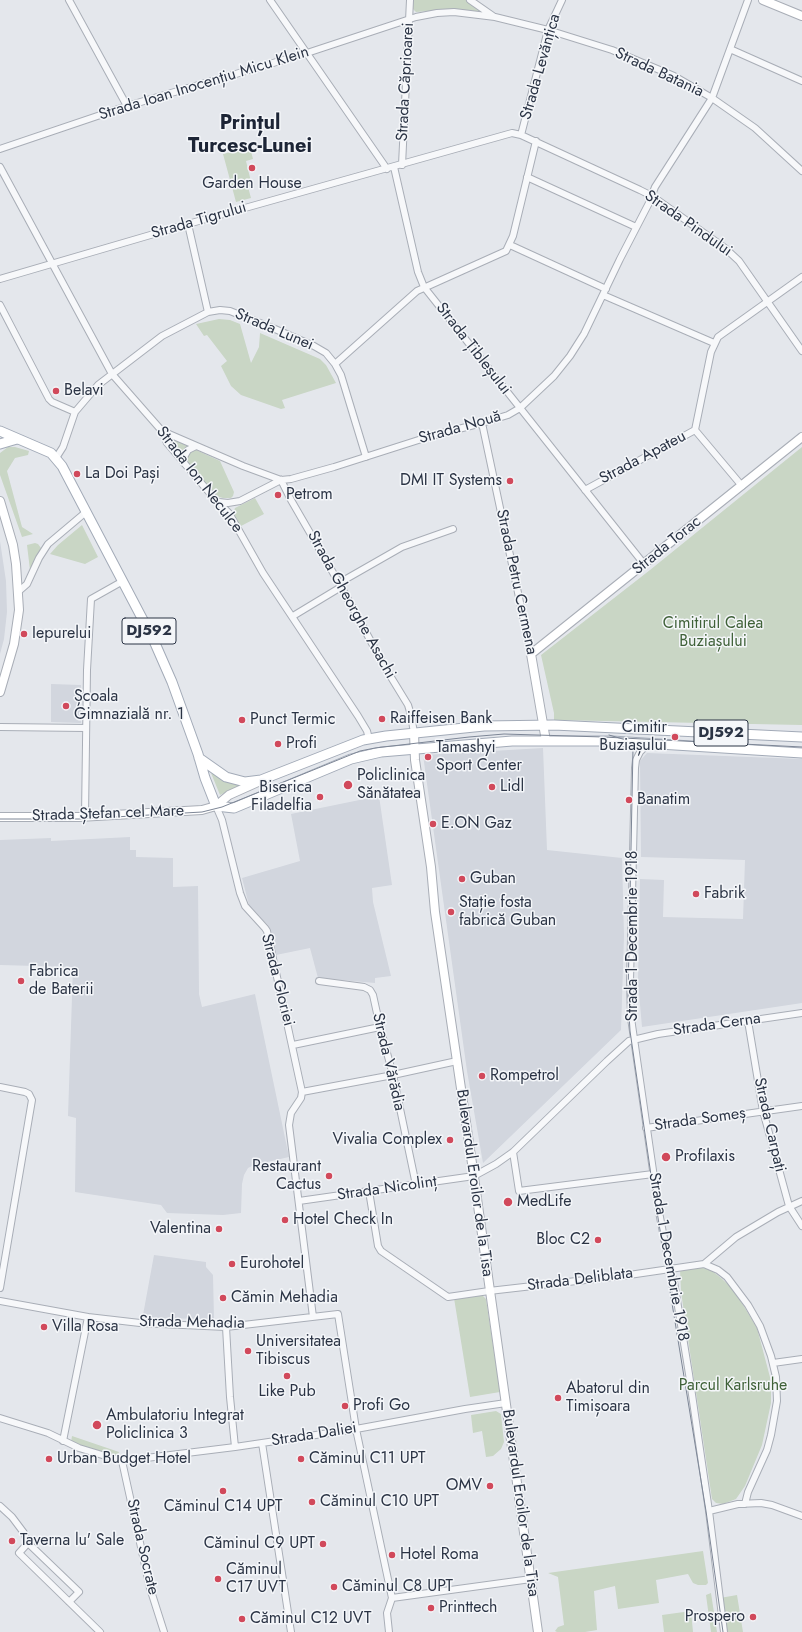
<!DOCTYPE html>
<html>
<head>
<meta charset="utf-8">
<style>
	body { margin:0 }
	canvas { display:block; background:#e4e7ec }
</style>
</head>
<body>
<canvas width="802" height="1632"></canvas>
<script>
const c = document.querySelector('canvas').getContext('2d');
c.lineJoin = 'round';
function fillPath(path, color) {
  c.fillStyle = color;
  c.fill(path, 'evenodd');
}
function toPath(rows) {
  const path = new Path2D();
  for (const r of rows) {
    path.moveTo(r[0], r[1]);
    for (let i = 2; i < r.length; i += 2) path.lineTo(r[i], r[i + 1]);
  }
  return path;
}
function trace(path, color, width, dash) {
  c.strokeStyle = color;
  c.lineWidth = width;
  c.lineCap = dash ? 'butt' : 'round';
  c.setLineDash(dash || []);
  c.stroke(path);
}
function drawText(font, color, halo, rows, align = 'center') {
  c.font = font + ' Jost,sans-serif';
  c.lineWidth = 3;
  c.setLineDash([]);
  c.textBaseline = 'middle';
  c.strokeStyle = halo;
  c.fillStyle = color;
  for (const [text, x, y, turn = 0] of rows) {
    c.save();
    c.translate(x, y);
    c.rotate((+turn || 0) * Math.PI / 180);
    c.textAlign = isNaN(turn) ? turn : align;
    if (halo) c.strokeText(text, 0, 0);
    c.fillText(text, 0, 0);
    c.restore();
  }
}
const built = toPath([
	[0,541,6,581,7,612,4,639,0,654],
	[51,684,81,685,81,723,51,722],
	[543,748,547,850,622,858,624,936,621,1030,483,1163,467,1071,423,755],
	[647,753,802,759,802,1003,642,1027,638,982,640,879,664,880,663,917,743,919,745,860,641,857,640,761],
	[379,796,392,885,372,888,373,902,391,976,375,978,375,983,318,978,310,948,276,955,268,925,249,905,242,878,300,861,291,814],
	[130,837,130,850,136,850,136,857,173,858,173,887,198,886,199,994,202,1007,255,994,289,1157,254,1165,248,1168,244,1175,242,1184,241,1213,223,1215,167,1213,161,1205,75,1192,76,1118,68,1116,73,967,0,965,0,840,51,838,51,841],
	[154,1255,206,1262,206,1267,213,1275,214,1319,146,1318,143,1315]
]);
const green = toPath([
	[413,0,468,0,484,12,442,10,416,12,413,9],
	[250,147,253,159,246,161,252,186,248,187,251,198,236,202,223,154],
	[219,319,230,320,240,324,251,363,259,347,260,333,320,359,326,365,336,383,282,400,285,408,281,409,241,395,231,386,221,366,227,361,207,335,204,336,196,324],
	[172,439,220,461,234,492,233,496,231,498,223,498,216,496,175,447,170,441],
	[8,447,15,447,29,451,28,455,15,458,7,471,22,527,33,534,22,537,0,475,0,453],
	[802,447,802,725,554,720,554,713,541,655,650,570],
	[255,498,264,514,241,526,233,513,235,508],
	[82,525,98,557,85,564,50,554,58,545],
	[35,543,38,544,41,548,30,570,27,545],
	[211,773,220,777,240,785,220,795],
	[699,1267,711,1270,721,1278,733,1289,745,1308,757,1328,771,1381,771,1403,762,1445,745,1486,736,1499,723,1504,716,1503,712,1499,681,1292,680,1269],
	[482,1295,486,1299,500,1392,470,1397,454,1298],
	[496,1411,501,1414,504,1442,501,1449,493,1456,486,1457,482,1431,473,1433,471,1415],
	[72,1436,119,1452,117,1457,71,1442],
	[703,1551,708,1583,706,1585,698,1585,693,1583,688,1574,656,1580,659,1603,618,1609,615,1586,594,1591,597,1630,585,1632,557,1632,555,1631,558,1627,564,1625,558,1577,548,1573],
	[711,1593,717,1632,711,1632,706,1595],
	[737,1595,743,1632,724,1632,720,1598],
	[691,1611,693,1632,664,1632,662,1615]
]);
const street = toPath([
	[69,0,127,106],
	[270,0,387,169],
	[470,0,493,16],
	[730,49,802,81],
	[521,135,548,30,562,0],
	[0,149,127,106,307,53,416,17,437,13,454,12,495,17,548,30,612,50,674,76,712,98,755,128,802,171],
	[402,165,410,0],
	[0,167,112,374,162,431,167,443,214,498,229,513,263,573,358,716,367,731,369,739],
	[394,167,418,272,424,287,644,564],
	[527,177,636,227],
	[188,224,208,312],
	[510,245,606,289],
	[0,279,188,224,512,133,521,135,640,190,652,196,725,248,739,261,802,351],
	[603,295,714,343],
	[0,305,49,399,52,402,75,412],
	[335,364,417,291,506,251,513,236,536,141],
	[482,423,531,654],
	[695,430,742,486],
	[162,431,243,466,281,480,291,479,334,467,431,436,482,423,508,415,520,408,554,376,570,356,584,334,620,259,649,203,655,187,712,98,748,0],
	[56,458,63,447,75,412,98,385,162,336,208,312,220,310,230,311,275,329,314,346,326,353,335,364,341,375,366,457],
	[184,463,184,457,188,450,196,446],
	[281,480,291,500,339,583,386,669,408,705,411,715,414,733],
	[585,490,695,430,711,352,718,337,802,277],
	[219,502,228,503,240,501,281,480],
	[339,583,402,547,453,529],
	[19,591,27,584,39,558,48,544,86,512],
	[293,616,341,587],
	[0,727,86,728],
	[651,744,646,746,640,752,636,760,635,768,630,981,631,1018,659,1212,670,1269,674,1282,689,1374,709,1511,724,1632],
	[216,806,222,820,240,893,245,906,265,928,267,931,302,1092,301,1098,291,1113,289,1125,313,1317],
	[85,816,87,670,91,599,123,581],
	[319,981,364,987,370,990,373,995,380,1027,393,1075,416,1185],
	[748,1021,763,1111,789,1206,802,1226],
	[293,1045,380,1027],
	[0,1087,25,1092,29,1094,32,1100,0,1288],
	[302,1092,393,1075,457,1061],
	[646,1128,802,1106],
	[513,1152,519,1191,653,1174],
	[369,1191,378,1246,381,1251,448,1297,489,1291,629,1275,704,1264,718,1270,727,1277,748,1305,760,1326,771,1356,776,1377,777,1401,771,1435,767,1450,748,1492,745,1504],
	[299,1201,474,1176,496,1164,513,1152,607,1061,629,1041,658,1034,802,1013],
	[704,1264,736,1237,778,1212,802,1201],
	[0,1301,88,1317,140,1323,226,1327,338,1314,356,1429,392,1598,387,1613,389,1632],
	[226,1327,230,1397,235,1447],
	[773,1363,802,1359],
	[0,1418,48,1433,79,1448,122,1461,235,1447,356,1429,465,1409,506,1403],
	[63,1441,88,1317],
	[262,1443,291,1632],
	[122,1461,150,1588,164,1632],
	[0,1506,12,1517,24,1533,28,1543,79,1592,69,1602],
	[709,1511,738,1504,761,1503,772,1505,802,1516],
	[28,1543,19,1553,100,1632],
	[392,1598,531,1579]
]);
const secondary = toPath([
	[763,0,802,16],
	[0,501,13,545,16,564,19,610,14,644,0,692],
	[414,733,415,760,431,867,435,912,473,1170,538,1632],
	[546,741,531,654,802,437],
	[0,817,79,817,202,810,216,806,229,795,258,782]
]);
const primary = toPath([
	[0,431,51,453,62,466,154,641,172,682,198,754,205,778,216,806,234,808,351,759,381,752,512,741,612,741,802,753],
	[0,444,17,439],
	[199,758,226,777,245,782,261,780,363,740,386,736,484,726,554,725,802,737]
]);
const tram = toPath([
	[609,735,626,740,633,748,628,997,630,1031,651,1175,706,1511,723,1632],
	[0,819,79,819,202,812,222,807,360,751,375,748,469,737,504,734,603,737,802,747]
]);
const markers = [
	[252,168,4,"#d1495b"],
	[56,391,4,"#d1495b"],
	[77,474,4,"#d1495b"],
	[510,481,4,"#d1495b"],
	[278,495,4,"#d1495b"],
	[24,634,4,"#d1495b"],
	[66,706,4,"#d1495b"],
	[382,719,4,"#d1495b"],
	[242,720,4,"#d1495b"],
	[675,737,4,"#d1495b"],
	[278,744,4,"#d1495b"],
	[428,757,4,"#d1495b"],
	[348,785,5,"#d1495b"],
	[492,787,4,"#d1495b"],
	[320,797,4,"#d1495b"],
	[629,800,4,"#d1495b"],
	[433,824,4,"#d1495b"],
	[462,879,4,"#d1495b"],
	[696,894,4,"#d1495b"],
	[451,912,4,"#d1495b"],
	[21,981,4,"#d1495b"],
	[482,1076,4,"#d1495b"],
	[450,1140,4,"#d1495b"],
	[666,1157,5,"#d1495b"],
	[329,1176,4,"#d1495b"],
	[508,1202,5,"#d1495b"],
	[285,1220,4,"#d1495b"],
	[219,1229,4,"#d1495b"],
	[598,1240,4,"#d1495b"],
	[232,1264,4,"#d1495b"],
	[223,1298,4,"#d1495b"],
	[44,1327,4,"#d1495b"],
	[248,1351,4,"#d1495b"],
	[287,1376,4,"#d1495b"],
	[558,1398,4,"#d1495b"],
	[345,1406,4,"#d1495b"],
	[97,1425,5,"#d1495b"],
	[49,1459,4,"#d1495b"],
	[301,1459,4,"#d1495b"],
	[490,1486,4,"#d1495b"],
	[223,1491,4,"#d1495b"],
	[312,1502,4,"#d1495b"],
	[12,1541,4,"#d1495b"],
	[323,1544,4,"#d1495b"],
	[392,1555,4,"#d1495b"],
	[218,1579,4,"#d1495b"],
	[334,1587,4,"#d1495b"],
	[431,1608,4,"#d1495b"],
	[753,1617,4,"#d1495b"],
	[242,1619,4,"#d1495b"]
];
const shields = [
	[149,631,54],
	[721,733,54]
];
const shieldNames = [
	["DJ592",149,631],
	["DJ592",721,733]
];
const streetNames = [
	["Strada Levănțica",541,67,-74],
	["Strada Batania",659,73,25],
	["Strada Căprioarei",406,82,-87],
	["Strada Ioan Inocențiu Micu Klein",204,84,-17],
	["Strada Tigrului",199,221,-16],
	["Strada Pindului",688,224,35],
	["Strada Lunei",274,330,23],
	["Strada Țibleșului",473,349,52],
	["Strada Nouă",460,428,-16],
	["Strada Apateu",643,458,-28],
	["Strada Ion Neculce",199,480,52],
	["Strada Torac",667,546,-39],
	["Strada Petru Cermena",516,582,78],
	["Strada Gheorghe Asachi",351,605,61],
	["Strada Ștefan cel Mare",108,814,-2],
	["Strada 1 Decembrie 1918",633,936,-90],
	["Strada Gloriei",277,980,76],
	["Strada Cerna",717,1025,-8],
	["Strada Vărădia",388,1062,77],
	["Strada Someș",700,1120,-8],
	["Strada Carpați",769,1125,77],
	["Bulevardul Eroilor de la Tisa",474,1183,82],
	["Strada Nicolinț",387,1189,-8],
	["Strada 1 Decembrie 1918",668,1257,80],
	["Strada Deliblata",580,1280,-7],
	["Strada Mehadia",192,1323,1],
	["Strada Daliei",314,1435,-9],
	["Bulevardul Eroilor de la Tisa",520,1503,82],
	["Strada Socrate",142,1547,77]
];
const poiNames = [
	["Garden House",252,184,"center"],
	["Belavi",64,391],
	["La Doi Pași",85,474],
	["DMI IT Systems",502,481,"right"],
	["Petrom",286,495],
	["Iepurelui",32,634],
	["Școala",74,697],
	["Gimnazială nr. 1",74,715],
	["Raiffeisen Bank",390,719],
	["Punct Termic",250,720],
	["Cimitir",667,728,"right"],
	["Buziașului",667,746,"right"],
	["Profi",286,744],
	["Tamashyi",436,748],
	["Sport Center",436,766],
	["Policlinica",357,776],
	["Sănătatea",357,794],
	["Lidl",500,787],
	["Biserica",312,788,"right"],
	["Filadelfia",312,806,"right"],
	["Banatim",637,800],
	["E.ON Gaz",441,824],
	["Guban",470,879],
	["Fabrik",704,894],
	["Stație fosta",459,903],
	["fabrică Guban",459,921],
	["Fabrica",29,972],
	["de Baterii",29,990],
	["Rompetrol",490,1076],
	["Vivalia Complex",442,1140,"right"],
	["Profilaxis",675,1157],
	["Restaurant",321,1167,"right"],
	["Cactus",321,1185,"right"],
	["MedLife",517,1202],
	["Hotel Check In",293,1220],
	["Valentina",211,1229,"right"],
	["Bloc C2",590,1240,"right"],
	["Eurohotel",240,1264],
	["Cămin Mehadia",231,1298],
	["Villa Rosa",52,1327],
	["Universitatea",256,1342],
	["Tibiscus",256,1360],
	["Abatorul din",566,1389],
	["Timișoara",566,1407],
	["Like Pub",287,1392,"center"],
	["Profi Go",353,1406],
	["Ambulatoriu Integrat",106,1416],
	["Policlinica 3",106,1434],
	["Urban Budget Hotel",57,1459],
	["Căminul C11 UPT",309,1459],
	["OMV",482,1486,"right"],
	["Căminul C10 UPT",320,1502],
	["Căminul C14 UPT",223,1507,"center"],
	["Taverna lu' Sale",20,1541],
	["Căminul C9 UPT",315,1544,"right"],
	["Hotel Roma",400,1555],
	["Căminul",226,1570],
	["C17 UVT",226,1588],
	["Căminul C8 UPT",342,1587],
	["Printtech",439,1608],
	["Prospero",745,1617,"right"],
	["Căminul C12 UVT",250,1619]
];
const parkNames = [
	["Cimitirul Calea",713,624],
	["Buziașului",713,642],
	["Parcul Karlsruhe",733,1386]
];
const districtNames = [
	["Prințul",250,124],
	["Turcesc-Lunei",250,147]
];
fillPath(built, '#d2d6de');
fillPath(green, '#c9d6c5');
trace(street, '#a9aeb7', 8);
trace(secondary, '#a9aeb7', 10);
trace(primary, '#a3abb8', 11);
trace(street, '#f7f8fa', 6);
trace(secondary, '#fff', 8);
trace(primary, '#fff', 9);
trace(tram, '#7d8696', 1);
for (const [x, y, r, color] of markers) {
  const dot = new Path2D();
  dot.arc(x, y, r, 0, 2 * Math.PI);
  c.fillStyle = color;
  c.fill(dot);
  trace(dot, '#f4f6f9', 1.5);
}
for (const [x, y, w] of shields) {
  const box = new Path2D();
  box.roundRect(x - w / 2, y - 13, w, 26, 3);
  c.fillStyle = '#f4f6f9';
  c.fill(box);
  trace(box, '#2b3445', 1);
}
drawText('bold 15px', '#2b3445', null, shieldNames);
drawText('16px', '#2b3445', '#f4f6f9', streetNames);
drawText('16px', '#2b3445', '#f4f6f9', poiNames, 'left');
drawText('16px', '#3f6138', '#f4f6f9', parkNames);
drawText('bold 20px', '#1d2536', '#f4f6f9', districtNames);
</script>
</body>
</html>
